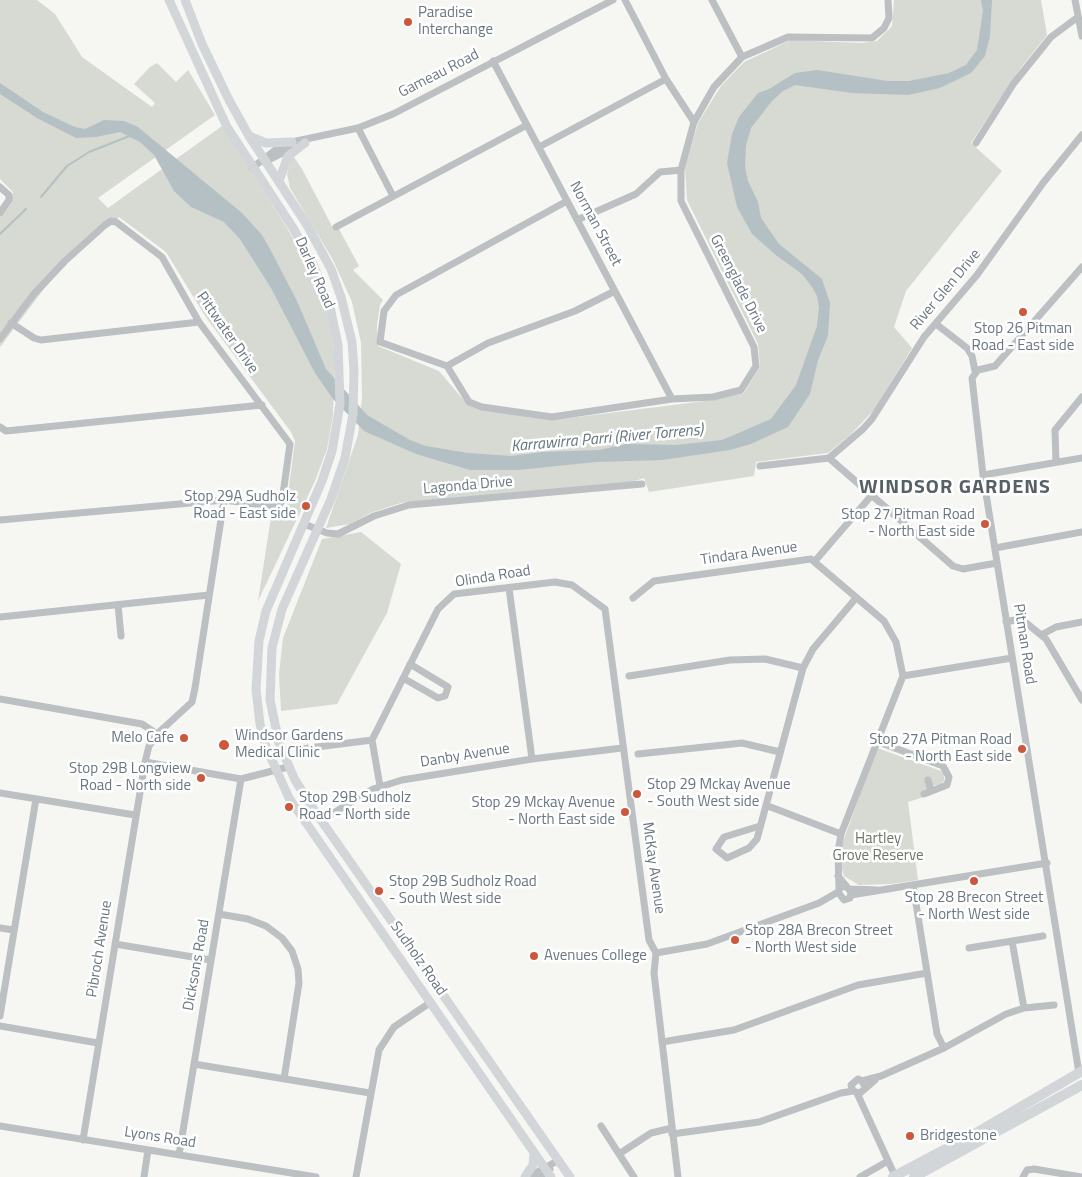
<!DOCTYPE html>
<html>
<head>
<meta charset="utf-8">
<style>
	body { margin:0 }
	canvas { display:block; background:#f6f6f3 }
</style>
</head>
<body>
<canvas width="1082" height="1177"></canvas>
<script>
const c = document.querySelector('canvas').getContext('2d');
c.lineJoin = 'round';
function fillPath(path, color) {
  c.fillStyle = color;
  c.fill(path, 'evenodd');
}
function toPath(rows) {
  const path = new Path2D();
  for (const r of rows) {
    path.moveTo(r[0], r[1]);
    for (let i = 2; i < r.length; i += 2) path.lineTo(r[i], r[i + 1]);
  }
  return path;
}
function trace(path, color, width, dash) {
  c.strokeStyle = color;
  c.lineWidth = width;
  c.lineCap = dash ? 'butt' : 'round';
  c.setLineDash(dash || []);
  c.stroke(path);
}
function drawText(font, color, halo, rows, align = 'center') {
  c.font = font + ' "Titillium Web",sans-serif';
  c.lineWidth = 5;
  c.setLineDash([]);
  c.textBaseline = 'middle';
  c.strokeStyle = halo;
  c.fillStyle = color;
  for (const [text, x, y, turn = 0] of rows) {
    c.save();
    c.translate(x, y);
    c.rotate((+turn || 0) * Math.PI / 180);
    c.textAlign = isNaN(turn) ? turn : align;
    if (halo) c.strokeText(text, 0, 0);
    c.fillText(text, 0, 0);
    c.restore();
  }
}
const green = toPath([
	[0,0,37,0,55,14,82,57,152,107,155,103,134,84,150,67,157,63,176,82,188,70,215,115,98,198,108,208,222,126,287,228,312,273,328,316,335,354,333,415,327,449,315,481,258,601,272,511,281,513,286,509,295,441,291,432,205,316,166,252,119,217,65,261,0,347,0,218,11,204,13,192,0,179],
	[894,0,1041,0,1047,35,1020,69,971,143,1002,171,906,291,894,327,912,348,875,409,850,435,828,453,756,462,754,476,649,492,644,478,632,482,401,503,370,513,350,524,326,528,358,435,362,398,361,343,352,302,333,260,290,188,287,174,291,159,294,157,302,169,334,230,339,229,359,266,353,270,383,300,380,305,377,325,378,346,439,371,467,404,553,420,713,400,744,393,760,366,758,344,687,200,685,168,698,123,721,86,744,62,791,40,862,43,877,41,892,26],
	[361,532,401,564,387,613,337,704,281,711,279,674,283,638,322,539],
	[877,748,944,772,944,781,941,784,932,786,933,794,908,802,918,880,892,884,859,885,844,876,841,865,841,847]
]);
const water = toPath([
	[981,0,992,0,990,36,985,56,971,73,940,88,908,95,852,93,795,85,783,91,772,101,751,128,746,145,745,166,748,181,758,202,761,218,779,244,822,279,830,303,828,336,818,360,810,394,788,427,751,444,730,450,662,460,596,462,518,470,470,470,416,454,364,431,333,399,315,373,271,288,240,239,224,222,191,207,174,191,154,155,140,142,120,132,96,137,76,138,37,118,0,94,0,83,43,112,75,127,85,129,104,120,124,121,138,127,242,213,262,235,270,249,297,301,326,369,367,415,410,440,426,446,468,453,512,456,542,452,599,450,626,444,676,445,722,440,771,419,796,385,817,326,819,307,817,296,812,287,802,274,777,256,752,234,737,207,727,163,732,134,739,117,758,93,769,89,795,73,817,70,888,81,909,81,949,73,966,65,977,50,983,11]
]);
const stream = toPath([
	[41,197,67,166,89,152,132,135],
	[0,234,26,209]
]);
const minor = toPath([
	[625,0,666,79,694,122],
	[712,0,742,57],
	[1075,0,1082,36],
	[493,61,672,399],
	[358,128,393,196],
	[976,143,1014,83,1051,37,1078,17],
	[539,147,666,79],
	[268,160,299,145],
	[252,168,274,151,287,143,358,128,393,114,613,0],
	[0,187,9,195,9,200,0,213],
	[567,201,396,295,384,311,380,342,447,366,469,402,482,407,552,417,672,399,713,397,741,390,756,366,754,347,681,201,681,170,694,122,714,87,742,57,788,37,872,38,884,28,889,18,888,0],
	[577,220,636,194,660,172,681,170],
	[336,227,527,125],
	[11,323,34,338,41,340,199,322],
	[936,324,967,348,972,356,975,371],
	[0,339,33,295,65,261,105,225,111,221,116,222,162,257,199,322,290,444,282,501,278,507,224,500,0,520],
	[447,366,488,343,575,311,615,291],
	[0,427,6,431,262,405],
	[829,458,863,429,872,419,924,337,977,275,1043,183,1082,135],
	[1056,462,1055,430,1082,397],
	[760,466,829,458,953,566,963,569,997,563],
	[983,475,1082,458],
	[304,524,327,533,338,534,374,516,409,505,642,484],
	[995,548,1082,532],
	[815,561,871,496],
	[509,588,532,759],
	[633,598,654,581,811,559,884,621,896,642,903,676,841,834,838,852,839,889],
	[118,605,121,636],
	[0,617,209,595],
	[1006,622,1019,619,1025,622,1046,639,1082,700],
	[1041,635,1056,627,1082,622],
	[629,676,730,660,765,659,803,668],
	[903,676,1012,658],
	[403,678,438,698,445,696,448,687,410,664],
	[0,699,142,724,157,734],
	[876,741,943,766,949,777,947,785,924,794],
	[301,749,372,740],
	[638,754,742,743,780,752],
	[145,762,241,779,288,767],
	[928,780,931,791],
	[380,786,372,740,438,609,454,594,555,582,572,585,605,609,649,940,656,953],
	[0,793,135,815],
	[768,806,841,834],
	[322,820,373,789,402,780,532,759,622,748],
	[760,826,724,837,716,849,727,858,749,848,757,839,803,668,813,649,856,598],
	[838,876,851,892,850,898,844,900,838,892,840,888,846,886],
	[913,885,937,1034,944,1048],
	[850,889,877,890],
	[851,895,1047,863],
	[219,914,248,919,266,926,282,938,292,951,298,969,299,983,284,1079],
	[0,928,14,930],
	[1012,941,1024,1008],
	[115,944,211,960],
	[969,948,1043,936],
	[656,953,654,973,678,1177],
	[656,953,707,944,819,903,838,892],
	[0,1016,36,799],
	[0,1026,98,1043],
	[662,1042,734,1030,858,985,927,973],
	[194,1064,370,1093],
	[1079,1073,983,475,972,378,978,370,995,366,1082,267],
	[862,1081,881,1076,944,1048,1006,1014,1024,1008,1054,1005],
	[865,1087,862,1081,858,1079,851,1085,853,1091,860,1093,875,1080],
	[857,1093,895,1176],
	[0,1126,316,1177],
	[601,1126,619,1154],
	[672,1134,759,1122,841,1093,853,1091],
	[83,1140,145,762,149,746,157,734,192,702,195,688,224,500],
	[179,1155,241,779],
	[144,1177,148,1150],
	[356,1177,379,1050,394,1027,431,1002],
	[528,1177,559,1160],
	[539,1177,550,1169],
	[634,1177,619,1154,651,1133,672,1128],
	[860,1177,888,1161],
	[1023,1177,1027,1170,1034,1169,1082,1177]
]);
const major = toPath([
	[169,0,227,127,293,228,313,264,330,307,338,345,340,404,332,451,322,481,266,611,259,641,256,689,260,724,266,747,289,798,551,1177],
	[185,0,202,44,229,100,249,136,307,225,331,269,341,297,352,342,354,370,353,414,345,458,331,499,282,609,272,648,270,700,279,743,295,780,314,810,570,1177],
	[249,136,266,143,292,142],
	[279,181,288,156,305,143],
	[525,1177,533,1165,534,1153]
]);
const highway = toPath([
	[893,1177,976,1133,1082,1071],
	[914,1177,1082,1085]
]);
const markers = [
	[408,22,5,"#cd573d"],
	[1023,312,5,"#cd573d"],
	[306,506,5,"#cd573d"],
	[985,524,5,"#cd573d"],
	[184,738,5,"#cd573d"],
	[224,745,6,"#cd573d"],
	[1022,749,5,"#cd573d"],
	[201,778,5,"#cd573d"],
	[637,794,5,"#cd573d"],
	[289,807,5,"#cd573d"],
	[625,812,5,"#cd573d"],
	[974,881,5,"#cd573d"],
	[379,891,5,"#cd573d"],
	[735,940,5,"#cd573d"],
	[534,956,5,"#cd573d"],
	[910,1136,5,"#cd573d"]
];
const poiNames = [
	["Paradise",418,13],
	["Interchange",418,30],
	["Stop 26 Pitman",1023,329,"center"],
	["Road - East side",1023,346,"center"],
	["Stop 29A Sudholz",296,497,"right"],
	["Road - East side",296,514,"right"],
	["Stop 27 Pitman Road",975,515,"right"],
	["- North East side",975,532,"right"],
	["Windsor Gardens",235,736],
	["Medical Clinic",235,753],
	["Melo Cafe",174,738,"right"],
	["Stop 27A Pitman Road",1012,740,"right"],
	["- North East side",1012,757,"right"],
	["Stop 29B Longview",191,769,"right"],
	["Road - North side",191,786,"right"],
	["Stop 29 Mckay Avenue",647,785],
	["- South West side",647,802],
	["Stop 29B Sudholz",299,798],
	["Road - North side",299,815],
	["Stop 29 Mckay Avenue",615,803,"right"],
	["- North East side",615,820,"right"],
	["Stop 29B Sudholz Road",389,882],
	["- South West side",389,899],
	["Stop 28 Brecon Street",974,898,"center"],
	["- North West side",974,915,"center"],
	["Stop 28A Brecon Street",745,931],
	["- North West side",745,948],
	["Avenues College",544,956],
	["Bridgestone",920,1136]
];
const streetNames = [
	["Gameau Road",439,74,-27],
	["Norman Street",595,224,62],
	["Darley Road",314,273,66],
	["Greenglade Drive",738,284,63],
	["River Glen Drive",946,290,-50],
	["Pittwater Drive",227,333,55],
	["Lagonda Drive",468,486,-5],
	["Tindara Avenue",749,554,-8],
	["Olinda Road",493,577,-9],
	["Pitman Road",1024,644,81],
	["Danby Avenue",465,756,-9],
	["McKay Avenue",653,868,82],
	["Pibroch Avenue",100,949,-81],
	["Sudholz Road",418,959,55],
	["Dicksons Road",197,965,-80],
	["Lyons Road",160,1138,9]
];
const parkNames = [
	["Hartley",878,839],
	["Grove Reserve",878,856]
];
const waterNames = [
	["Karrawirra Parri (River Torrens)",607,439,-5]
];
const districtNames = [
	["WINDSOR GARDENS",955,488]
];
fillPath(green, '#d6dad3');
fillPath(water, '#b4c0c3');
trace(stream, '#b4c0c3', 2);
trace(minor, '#bcc0c2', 7);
trace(major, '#d2d6d9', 9);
trace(highway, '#d2d6d9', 10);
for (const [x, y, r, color] of markers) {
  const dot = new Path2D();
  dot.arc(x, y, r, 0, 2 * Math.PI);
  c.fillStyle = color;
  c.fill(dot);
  trace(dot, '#fff', 2);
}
drawText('15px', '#697780', '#fff', poiNames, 'left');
drawText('15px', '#697780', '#fff', streetNames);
drawText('15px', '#6b7867', '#fff', parkNames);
drawText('italic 16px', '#65777d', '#fff', waterNames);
c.letterSpacing = '1px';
drawText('bold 20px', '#566067', '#fff', districtNames);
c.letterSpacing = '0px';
</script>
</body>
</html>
